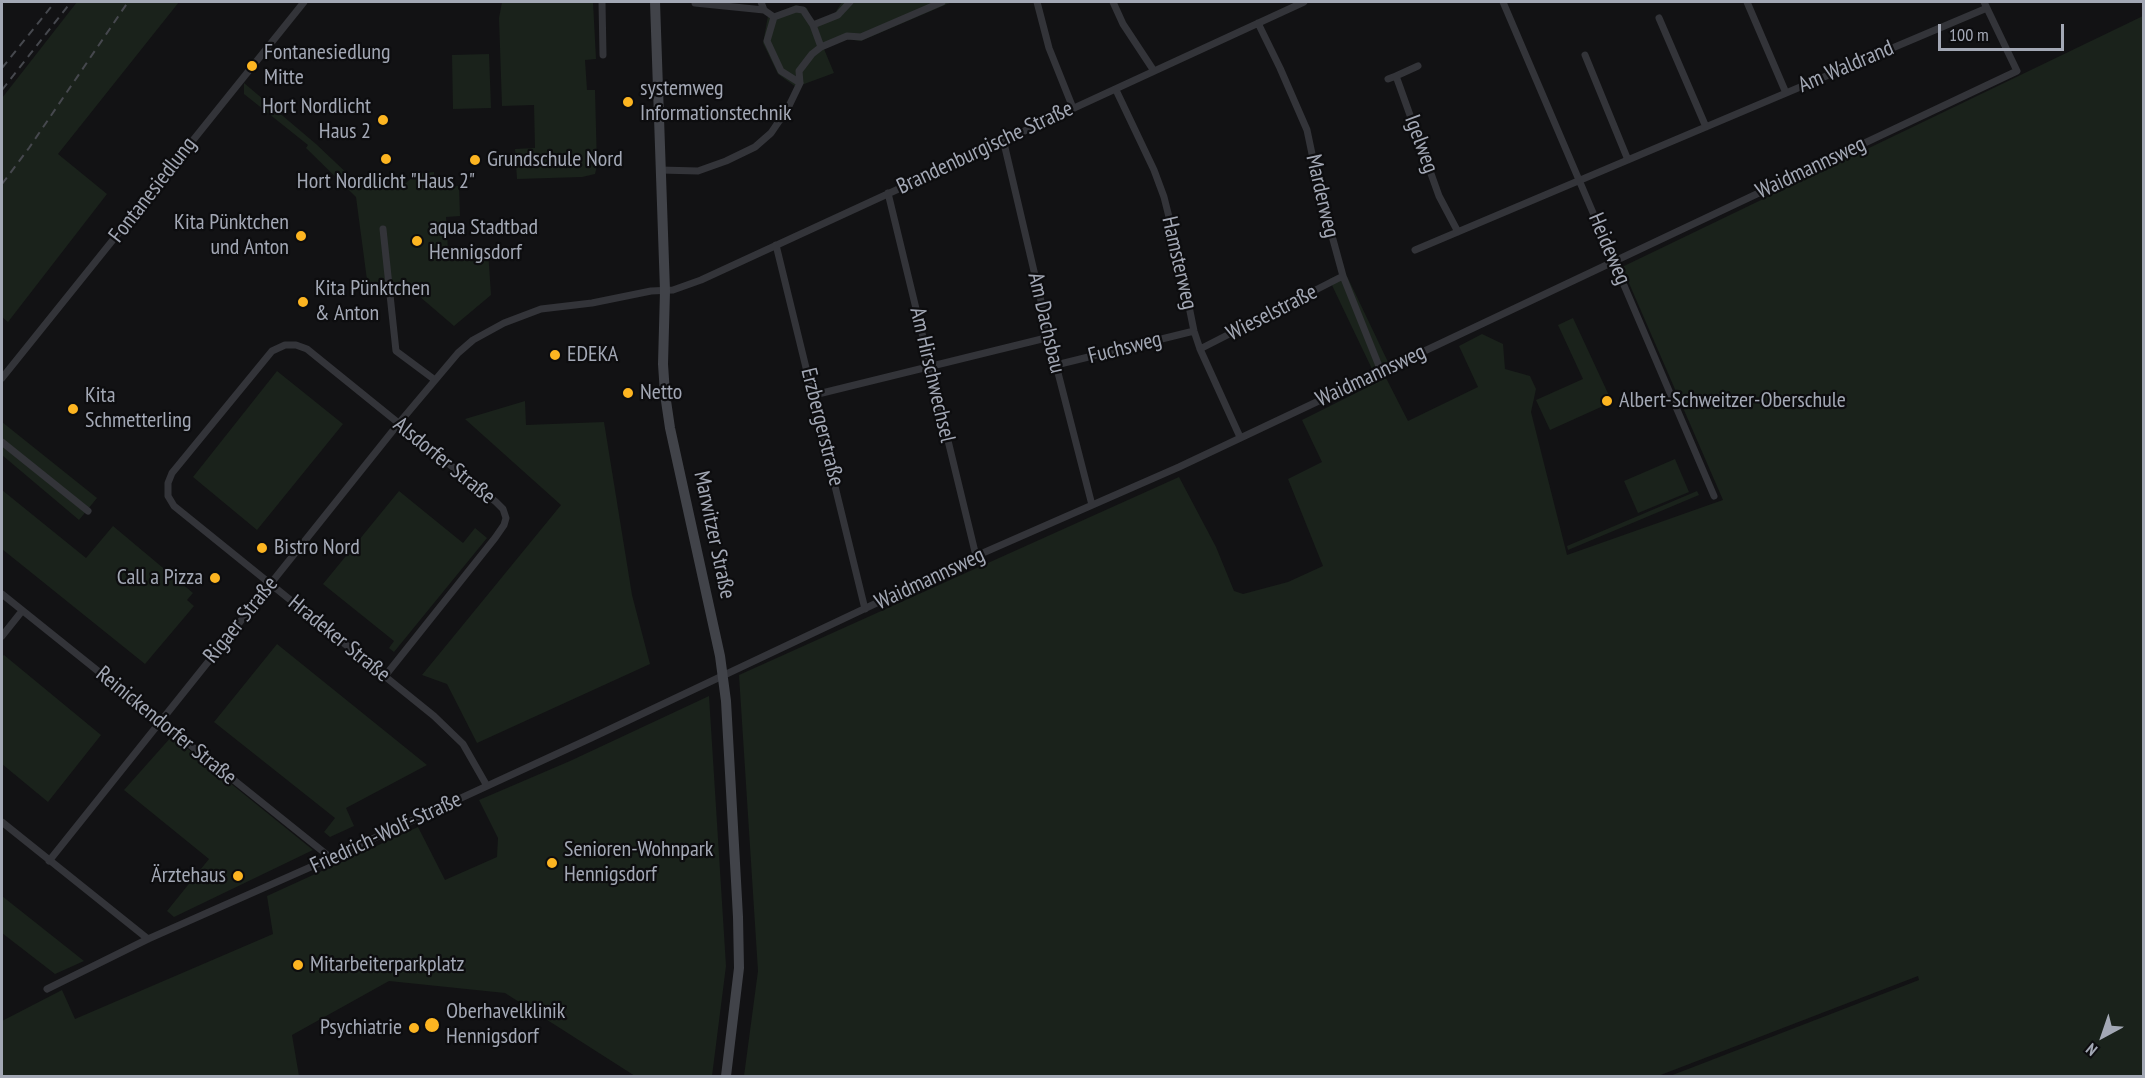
<!DOCTYPE html>
<html>
<head>
<meta charset="utf-8">
<style>
	body { margin:0 }
	#map { position:relative; width:2145px; height:1078px; overflow:hidden; background:#121214; font-family:"PT Sans Narrow",sans-serif }
	canvas { display:block }
	.frame { position:absolute; inset:0; border:3px solid #a3a8b5; pointer-events:none }
	.north { position:absolute; left:2073px; top:1006px; width:60px; height:60px; -webkit-text-stroke:4px #0d0d0f; paint-order:stroke; rotate:220deg; font-size:16px; font-weight:700; line-height:24px; text-align:center; color:#a3a8b5 }
	.north::after { content:''; display:block; margin:auto; width:21px; height:27px; background:#a3a8b5; clip-path:polygon(50% 0,100% 100%,50% 72%,0 100%) }
	.scale { position:absolute; left:1938px; top:24px; width:126px; height:27px; box-sizing:border-box; border:3px solid #a3a8b5; border-top:0; padding-left:8px; font-size:18px; line-height:21px; white-space:nowrap; color:#a3a8b5; -webkit-text-stroke:4px #0d0d0f; paint-order:stroke }
</style>
</head>
<body>
<div id="map">
<canvas width="2145" height="1078"></canvas>
<div class="frame"></div>
<div class="north">N</div>
<div class="scale">100 m</div>
</div>
<script>
const c = document.querySelector('canvas').getContext('2d');
c.lineJoin = 'round';
function fillPath(path, color) {
  c.fillStyle = color;
  c.fill(path, 'evenodd');
}
function toPath(rows) {
  const path = new Path2D();
  for (const r of rows) {
    path.moveTo(r[0], r[1]);
    for (let i = 2; i < r.length; i += 2) path.lineTo(r[i], r[i + 1]);
  }
  return path;
}
function trace(path, color, width, dash) {
  c.strokeStyle = color;
  c.lineWidth = width;
  c.lineCap = dash ? 'butt' : 'round';
  c.setLineDash(dash || []);
  c.stroke(path);
}
function drawText(font, color, halo, rows, align = 'center') {
  c.font = font + ' "PT Sans Narrow",sans-serif';
  c.lineWidth = 4.5;
  c.setLineDash([]);
  c.textBaseline = 'middle';
  c.strokeStyle = halo;
  c.fillStyle = color;
  for (const [text, x, y, turn = 0] of rows) {
    c.save();
    c.translate(x, y);
    c.rotate((+turn || 0) * Math.PI / 180);
    c.textAlign = isNaN(turn) ? turn : align;
    if (halo) c.strokeText(text, 0, 0);
    c.fillText(text, 0, 0);
    c.restore();
  }
}
const green = toPath([
	[77,2,179,2,58,154,107,194,8,322,2,317,2,98],
	[502,2,593,2,596,59,585,60,587,90,595,90,597,166,595,174,582,177,517,179,515,149,535,148,534,105,502,106,499,18],
	[842,2,952,2,861,41,846,39,824,49,834,73,796,87,778,74,763,43,768,16,796,5,807,8,813,22,835,13],
	[2143,16,2143,1076,1670,1076,1919,980,1918,976,1658,1076,744,1076,758,971,739,675,1179,477,1216,547,1234,591,1243,594,1288,582,1323,566,1288,479,1322,462,1302,420,1386,378,1408,421,1478,387,1459,346,1482,334,1503,344,1505,369,1530,376,1536,389,1531,412,1567,555,1723,500,1622,267],
	[489,54,491,108,453,109,452,55],
	[244,83,316,144,353,179,366,187,396,186,406,183,416,174,434,172,435,187,459,186,460,216,446,217,448,251,488,250,491,295,454,326,412,290,369,295,356,197,306,148,308,145,244,94],
	[1345,272,1388,362,1372,369,1329,279],
	[1573,318,1612,402,1550,430,1536,400,1583,379,1558,325],
	[277,371,343,424,257,530,193,477],
	[525,401,526,425,604,422,632,595,650,664,477,743,447,684,422,675,561,505,465,419],
	[2,422,97,498,79,520,2,455],
	[1675,459,1689,492,1638,513,1624,481],
	[2,490,86,558,113,526,193,593,187,600,194,606,145,664,2,549],
	[399,491,463,543,475,528,487,538,394,652,389,648,394,641,323,584],
	[1697,491,1699,495,1568,550,1567,546],
	[277,644,427,765,346,808,354,826,330,837,324,832,335,818,214,722],
	[4,655,101,735,48,802,2,764,2,657],
	[709,696,726,966,712,1076,635,1076,505,993,389,981,292,1035,299,1076,2,1076,2,1021,62,990,75,1019,273,934,267,896,418,827,445,880,497,857,498,838,479,800,570,761],
	[172,736,313,850,174,917,167,911,209,859,124,790],
	[2,896,84,961,55,974,2,933]
]);
const minor = toPath([
	[602,2,603,55],
	[761,2,764,10,774,17,796,9,803,10,813,25,838,15,850,2],
	[1037,2,1049,48,1073,108],
	[1113,2,1123,24,1154,71],
	[1503,2,1714,496],
	[1747,2,1786,93],
	[695,3,764,10],
	[774,17,767,41,781,71,800,83],
	[1659,18,1706,127],
	[1258,23,1280,68,1307,130,1320,192,1343,276,1381,371],
	[813,25,821,47],
	[1585,55,1628,160],
	[1418,66,1396,76,1439,196,1458,232],
	[1388,79,1396,76],
	[1116,90,1154,170,1164,197,1179,257,1194,331,1200,349,1240,437],
	[1003,139,1056,365,1092,505],
	[660,170,698,171,726,161,755,147,771,133,788,108,800,83,799,71,812,54,821,47,847,36,861,37,942,2],
	[888,193,976,556],
	[383,229,396,351,435,380],
	[776,245,865,609],
	[1415,250,1987,8],
	[1200,349,1343,276],
	[1056,365,1194,331],
	[2,378,304,2],
	[814,395,1050,337],
	[2,442,88,511],
	[2,594,331,858],
	[2,636,22,611],
	[385,676,495,538,504,525,506,518,503,509,496,502,307,349,296,345,285,345,272,351,172,473,168,483,168,496,174,506,434,716,463,744,487,786],
	[2,822,148,939],
	[49,861,399,423,458,353,473,340,504,323,541,309,592,303,651,291,673,290,701,280,1304,2],
	[47,989,148,939,331,858,589,739,976,556,1179,467,2017,71,1984,2]
]);
const secondary = toPath([
	[655,2,665,291,663,364,665,394,670,428,720,656,726,701,738,917,739,968,726,1076]
]);
const rail = toPath([
	[2,68,55,2],
	[2,90,71,2],
	[2,184,29,148,128,2]
]);
const markers = [
	[252,66,6,"#fdb521"],
	[628,102,6,"#fdb521"],
	[383,120,6,"#fdb521"],
	[386,159,6,"#fdb521"],
	[475,160,6,"#fdb521"],
	[301,236,6,"#fdb521"],
	[417,241,6,"#fdb521"],
	[303,302,6,"#fdb521"],
	[555,355,6,"#fdb521"],
	[628,393,6,"#fdb521"],
	[1607,401,6,"#fdb521"],
	[73,409,6,"#fdb521"],
	[262,548,6,"#fdb521"],
	[215,578,6,"#fdb521"],
	[552,863,6,"#fdb521"],
	[238,876,6,"#fdb521"],
	[298,965,6,"#fdb521"],
	[432,1025,8,"#fdb521"],
	[414,1028,6,"#fdb521"]
];
const poiNames = [
	["Fontanesiedlung",264,53],
	["Mitte",264,78],
	["systemweg",640,89],
	["Informationstechnik",640,114],
	["Hort Nordlicht",371,107,"right"],
	["Haus 2",371,132,"right"],
	["Grundschule Nord",487,160],
	["Hort Nordlicht \"Haus 2\"",386,182,"center"],
	["Kita Pünktchen",289,223,"right"],
	["und Anton",289,248,"right"],
	["aqua Stadtbad",429,228],
	["Hennigsdorf",429,253],
	["Kita Pünktchen",315,289],
	["& Anton",315,314],
	["EDEKA",567,355],
	["Netto",640,393],
	["Kita",85,396],
	["Schmetterling",85,421],
	["Albert-Schweitzer-Oberschule",1619,401],
	["Bistro Nord",274,548],
	["Call a Pizza",203,578,"right"],
	["Senioren-Wohnpark",564,850],
	["Hennigsdorf",564,875],
	["Ärztehaus",226,876,"right"],
	["Mitarbeiterparkplatz",310,965],
	["Oberhavelklinik",446,1012],
	["Hennigsdorf",446,1037],
	["Psychiatrie",402,1028,"right"]
];
const streetNames = [
	["Am Waldrand",1846,67,-23],
	["Igelweg",1421,144,70],
	["Brandenburgische Straße",985,148,-25],
	["Waidmannsweg",1811,168,-25],
	["Fontanesiedlung",153,190,-52],
	["Marderweg",1322,196,77],
	["Heideweg",1609,249,67],
	["Hamsterweg",1179,263,77],
	["Wieselstraße",1272,313,-27],
	["Am Dachsbau",1046,323,77],
	["Fuchsweg",1125,348,-14],
	["Am Hirschwechsel",932,375,77],
	["Waidmannsweg",1371,376,-25],
	["Erzbergerstraße",822,427,76],
	["Alsdorfer Straße",444,461,39],
	["Marwitzer Straße",714,535,78],
	["Waidmannsweg",930,579,-25],
	["Rigaer Straße",241,620,-51],
	["Hradeker Straße",339,639,39],
	["Reinickendorfer Straße",166,726,39],
	["Friedrich-Wolf-Straße",386,833,-25]
];
fillPath(green, '#1a221b');
trace(minor, '#333439', 7);
trace(secondary, '#414349', 10);
trace(rail, '#46484e', 2, [8, 6]);
for (const [x, y, r, color] of markers) {
  const dot = new Path2D();
  dot.arc(x, y, r, 0, 2 * Math.PI);
  c.fillStyle = color;
  c.fill(dot);
  trace(dot, '#0d0d0f', 2);
}
drawText('22px', '#a3a8b5', '#0d0d0f', poiNames, 'left');
drawText('22px', '#a3a8b5', '#0d0d0f', streetNames);
</script>
</body>
</html>
